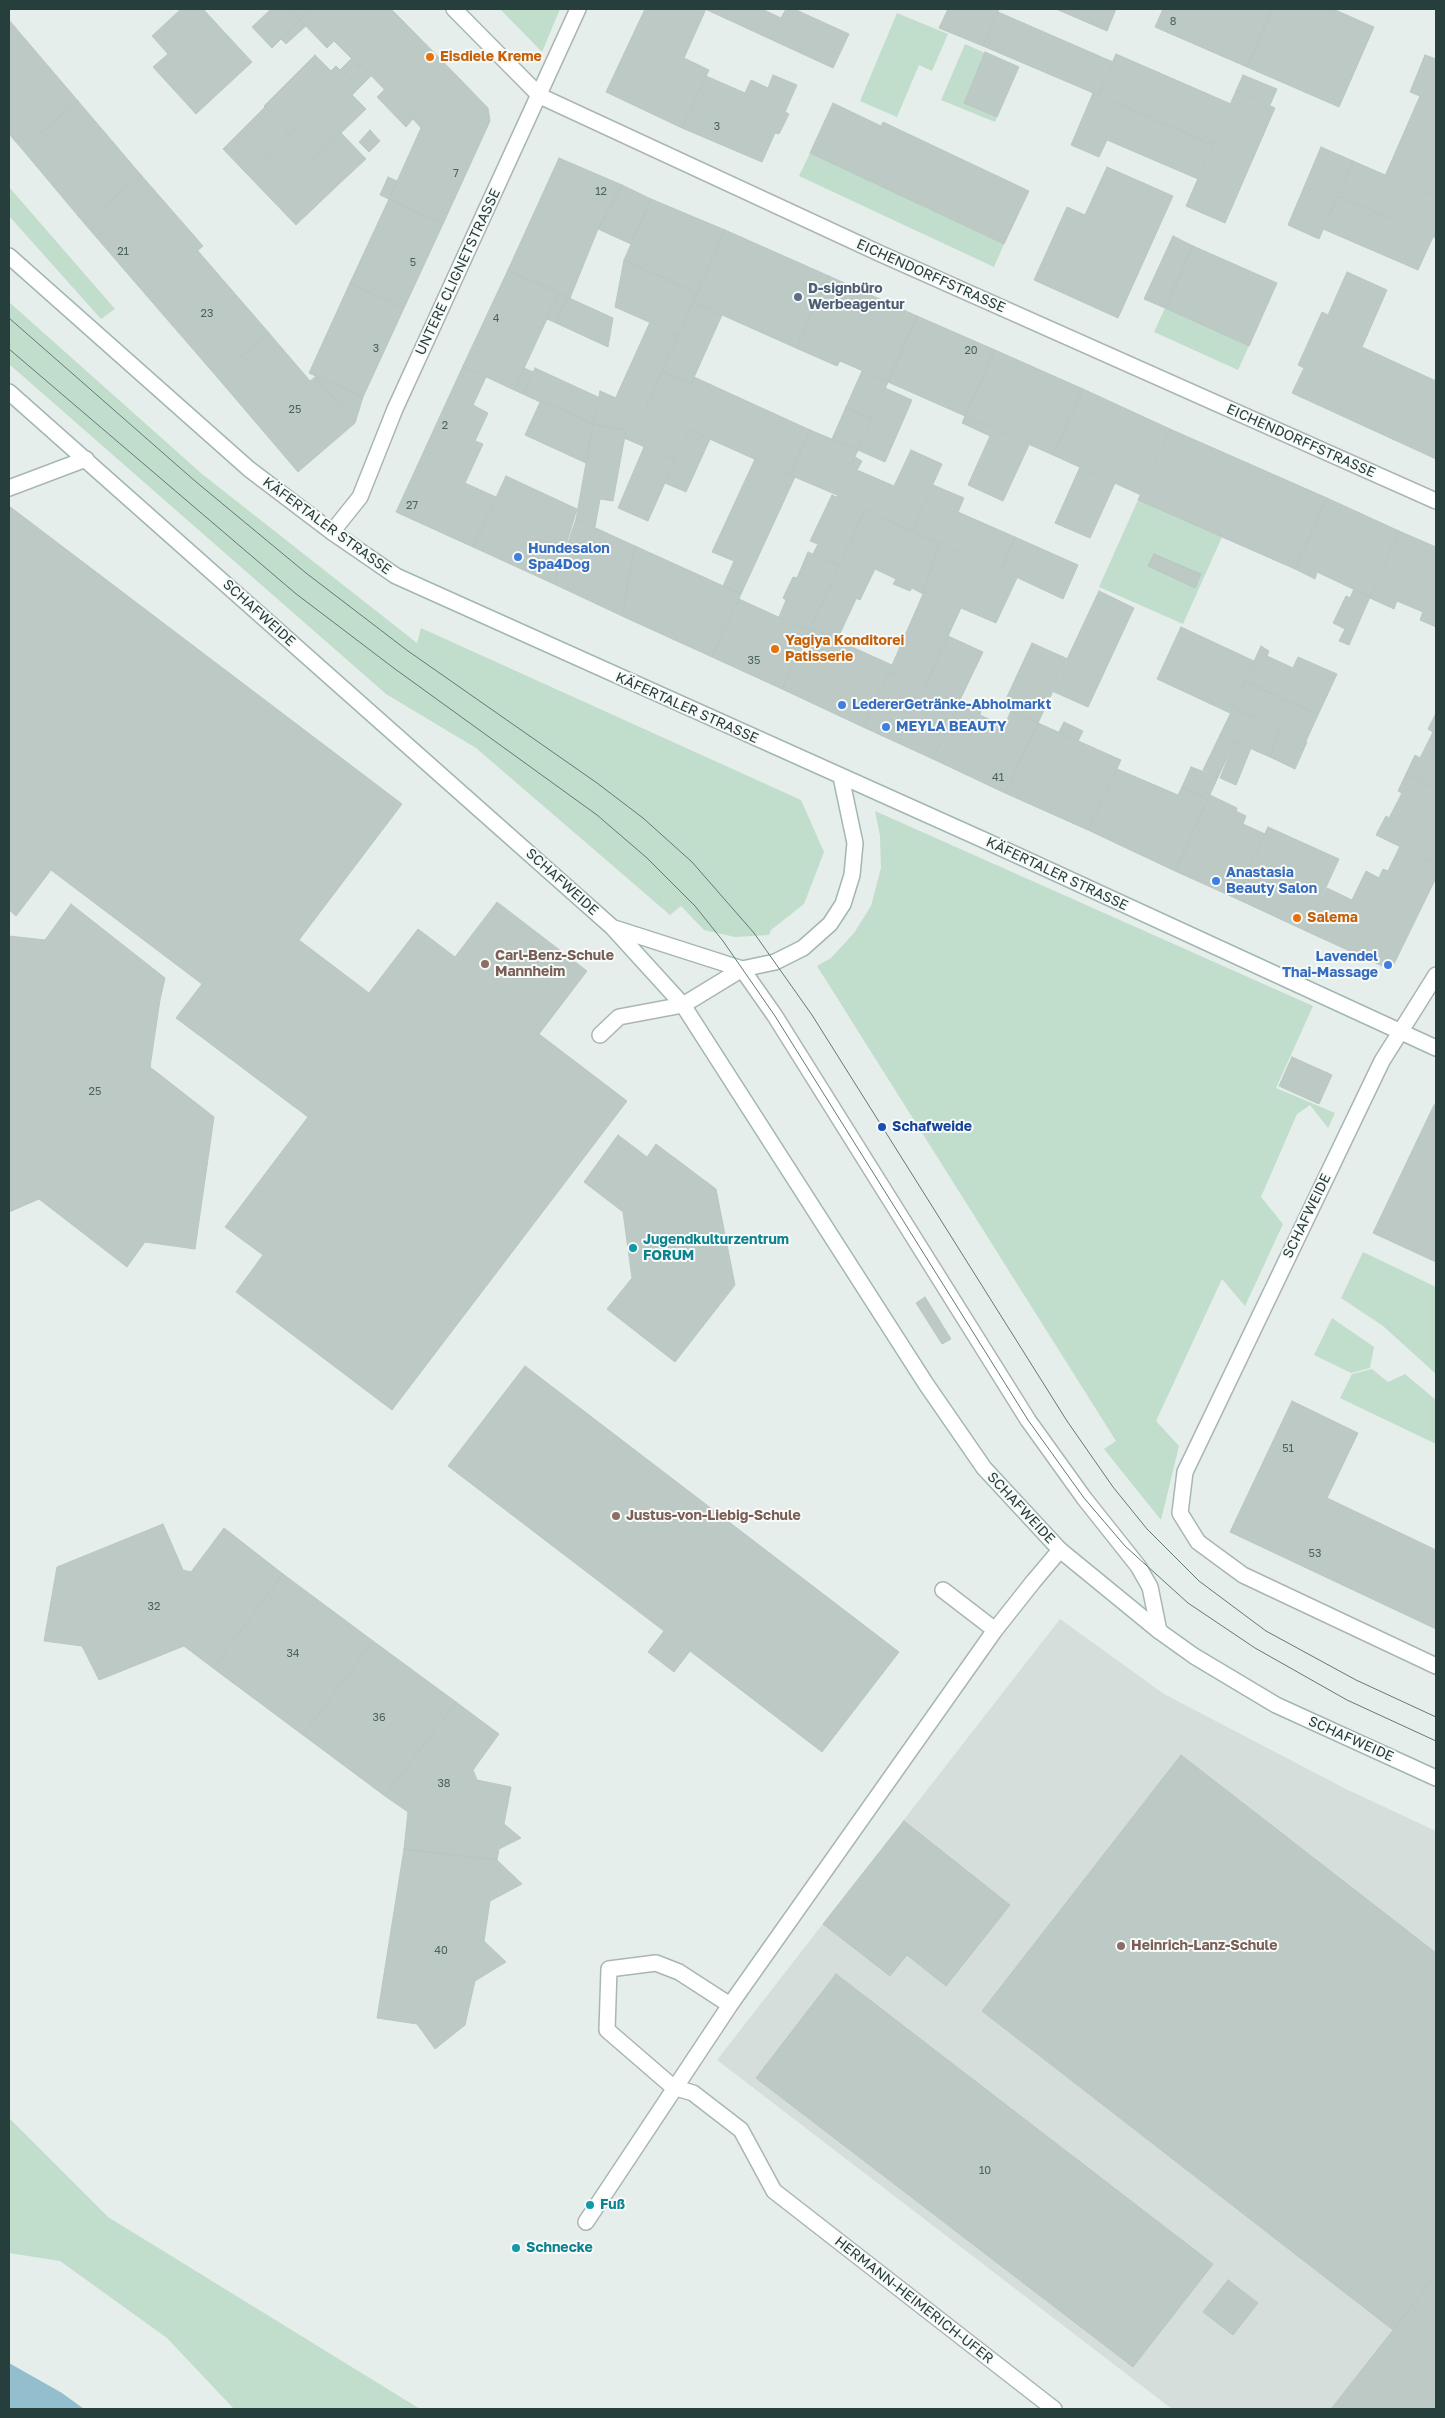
<!DOCTYPE html>
<html>
<head>
<meta charset="utf-8">
<style>
	body { margin:0 }
	#map { position:relative; width:1445px; height:2418px; overflow:hidden; background:#e6eeec; font-family:"Golos Text",sans-serif }
	canvas { display:block }
	.frame { position:absolute; inset:0; border:10px solid #263f3c; pointer-events:none }
</style>
</head>
<body>
<div id="map">
<canvas width="1445" height="2418"></canvas>
<div class="frame"></div>
</div>
<script>
const c = document.querySelector('canvas').getContext('2d');
c.lineJoin = 'round';
function fillPath(path, color) {
  c.fillStyle = color;
  c.fill(path, 'evenodd');
}
function toPath(rows) {
  const path = new Path2D();
  for (const r of rows) {
    path.moveTo(r[0], r[1]);
    for (let i = 2; i < r.length; i += 2) path.lineTo(r[i], r[i + 1]);
  }
  return path;
}
function trace(path, color, width, dash) {
  c.strokeStyle = color;
  c.lineWidth = width;
  c.lineCap = dash ? 'butt' : 'round';
  c.setLineDash(dash || []);
  c.stroke(path);
}
function drawText(font, color, halo, rows, align = 'center') {
  c.font = font + ' "Golos Text",sans-serif';
  c.lineWidth = 4;
  c.setLineDash([]);
  c.textBaseline = 'middle';
  c.strokeStyle = halo;
  c.fillStyle = color;
  for (const [text, x, y, turn = 0] of rows) {
    c.save();
    c.translate(x, y);
    c.rotate((+turn || 0) * Math.PI / 180);
    c.textAlign = isNaN(turn) ? turn : align;
    if (halo) c.strokeText(text, 0, 0);
    c.fillText(text, 0, 0);
    c.restore();
  }
}
const built = toPath([
	[1060,1619,1164,1694,1346,1789,1436,1831,1436,2409,1172,2409,717,2060]
]);
const green = toPath([
	[500,9,560,9,542,52],
	[897,13,948,34,932,71,919,65,897,117,860,101],
	[965,44,985,53,964,102,997,117,995,122,941,100],
	[810,153,1004,244,994,267,799,176],
	[9,187,115,309,101,319,9,216],
	[9,302,202,474,417,643,421,628,801,800,824,852,804,904,771,930,769,935,735,937,704,930,681,906,670,915,476,748,386,694,9,364],
	[1165,308,1249,346,1238,370,1154,332],
	[1138,500,1222,537,1183,624,1099,587],
	[875,811,1313,1006,1276,1088,1335,1113,1328,1128,1310,1105,1297,1114,1261,1197,1283,1224,1245,1306,1222,1279,1156,1421,1179,1446,1161,1520,1104,1449,1116,1441,817,966,831,958,854,933,871,906,881,868,880,836],
	[1363,1252,1436,1287,1436,1374,1383,1326,1341,1298],
	[1332,1318,1374,1347,1370,1368,1351,1373,1314,1355],
	[1372,1369,1388,1382,1405,1374,1436,1400,1436,1444,1340,1398,1352,1374],
	[9,2118,108,2217,420,2409,234,2409,167,2338,60,2261,9,2253]
]);
const water = toPath([
	[9,2363,62,2393,84,2409,9,2409]
]);
const building = toPath([
	[181,9,203,9,252,62,196,114,153,67,168,54,152,36,181,9],
	[271,9,289,9,300,20,272,48,252,27,271,9],
	[289,9,311,9,300,20,289,9],
	[311,9,391,9,404,22,359,66,334,41,327,48,300,20,311,9],
	[645,9,706,9,684,58,709,70,682,128,606,92,645,9],
	[705,9,762,9,781,18,786,9,794,9,849,34,833,68,705,9],
	[948,9,999,9,983,46,939,28,948,9],
	[1056,9,1116,9,1107,31,1056,9],
	[1163,9,1272,9,1247,67,1155,27,1163,9],
	[1272,9,1333,9,1374,27,1339,107,1247,67,1272,9],
	[998,12,1113,62,1098,95,983,46,998,12],
	[9,20,14,26,9,30,9,20],
	[300,20,306,26,286,44,281,39,300,20],
	[404,22,457,76,413,119,360,64,404,22],
	[14,26,78,101,22,149,9,134,9,30,14,26],
	[985,52,1019,67,997,117,964,103,985,52],
	[1116,54,1231,104,1213,145,1098,95,1116,54],
	[315,55,331,71,336,66,340,70,351,59,359,66,289,133,264,106,315,55],
	[1425,55,1436,59,1436,197,1385,176,1420,96,1410,92,1425,55],
	[360,64,371,76,352,95,366,109,314,159,289,133,360,64],
	[773,75,797,85,785,112,789,114,779,134,775,133,762,162,682,128,706,76,745,93,751,80,768,88,773,75],
	[1243,75,1277,89,1270,105,1236,91,1243,75],
	[457,76,488,108,490,121,443,224,389,199,421,128,413,119,457,76],
	[384,90,413,119,406,127,377,97,384,90],
	[1236,91,1275,108,1225,223,1186,206,1236,91],
	[1093,93,1213,145,1198,179,1107,140,1099,157,1071,145,1093,93],
	[78,101,141,175,84,223,22,149,78,101],
	[833,103,881,126,883,122,1029,191,1004,244,810,153,833,103],
	[265,107,289,133,247,174,223,149,265,107],
	[370,130,380,141,369,152,359,142,370,130],
	[289,133,339,184,296,225,247,174,289,133],
	[341,133,366,159,339,184,314,159,341,133],
	[1321,147,1353,161,1319,239,1288,225,1321,147],
	[559,158,622,185,598,229,570,298,508,270,559,158],
	[1353,161,1436,197,1436,238,1338,196,1353,161],
	[1107,167,1173,196,1118,318,1034,280,1067,207,1085,215,1107,167],
	[141,175,203,246,146,295,84,223,141,175],
	[388,177,397,181,389,199,380,195,388,177],
	[622,185,651,199,631,244,598,229,622,185],
	[1338,196,1433,237,1418,270,1323,229,1338,196],
	[389,199,443,224,404,308,350,283,389,199],
	[651,199,725,230,697,293,624,260,651,199],
	[725,230,829,276,796,348,693,302,725,230],
	[1173,236,1193,246,1165,308,1144,299,1173,236],
	[1193,246,1277,283,1249,346,1165,308,1193,246],
	[198,251,269,333,217,377,146,295,198,251],
	[624,260,697,293,678,335,615,307,624,260],
	[508,270,559,293,514,390,463,366,508,270],
	[1347,272,1387,290,1362,347,1436,381,1436,459,1292,393,1304,368,1298,365,1322,312,1328,315,1347,272],
	[829,276,917,316,888,382,840,361,837,366,796,348,829,276],
	[350,283,404,308,363,397,309,373,350,283],
	[559,293,567,297,556,323,547,319,559,293],
	[567,297,613,318,608,347,556,323,567,297],
	[693,302,722,315,691,384,662,371,693,302],
	[917,316,995,350,965,416,888,382,917,316],
	[650,322,678,335,645,410,616,397,650,322],
	[269,333,310,381,315,377,355,423,298,472,217,377,269,333],
	[995,350,1083,389,1053,455,965,416,995,350],
	[463,366,486,377,473,405,488,413,475,441,483,444,465,483,496,497,473,547,396,512,463,366],
	[524,368,533,372,523,394,514,390,524,368],
	[535,368,598,397,593,424,541,400,540,402,523,394,535,368],
	[662,371,691,384,694,377,810,430,790,475,645,410,662,371],
	[862,371,888,382,872,419,846,407,862,371],
	[316,376,363,397,355,423,315,377,316,376],
	[885,388,912,400,885,462,858,450,885,388],
	[1083,389,1170,429,1141,495,1053,455,1083,389],
	[600,391,689,430,675,460,624,438,626,430,593,424,600,391],
	[541,400,593,424,586,463,525,435,541,400],
	[846,407,872,419,858,450,832,439,846,407],
	[965,416,1029,445,1003,501,968,485,990,436,962,423,965,416],
	[593,424,626,430,613,501,600,499,595,527,576,519,593,424],
	[1170,429,1327,498,1295,569,1138,500,1170,429],
	[689,430,710,439,686,492,665,483,689,430],
	[810,430,858,450,837,495,790,475,810,430],
	[644,447,675,460,648,521,618,508,644,447],
	[911,450,942,464,912,531,837,497,855,457,862,461,857,470,894,486,911,450],
	[755,459,795,477,741,594,723,586,734,561,712,552,755,459],
	[1080,467,1115,483,1090,538,1055,523,1080,467],
	[506,476,577,509,554,584,473,547,506,476],
	[933,485,964,498,958,512,1015,537,1001,570,912,531,933,485],
	[832,495,865,510,839,566,813,554,818,544,810,541,832,495],
	[1327,498,1399,531,1370,597,1317,572,1315,579,1295,569,1327,498],
	[9,506,402,804,299,940,369,993,418,929,455,957,497,902,587,971,539,1034,627,1101,392,1410,236,1292,263,1255,225,1227,308,1117,176,1018,202,984,51,870,16,916,9,910,9,506],
	[865,510,939,543,923,594,912,588,910,591,893,584,896,579,875,569,860,600,830,586,865,510],
	[576,519,635,546,622,616,554,584,576,519],
	[1399,531,1436,547,1436,627,1420,620,1423,612,1397,601,1394,609,1370,598,1399,531],
	[1015,537,1078,565,1063,599,1001,570,1015,537],
	[939,543,1017,578,996,623,961,608,924,688,889,672,923,594,939,543],
	[635,546,741,594,712,657,622,616,635,546],
	[808,552,839,566,809,631,779,617,786,600,783,598,793,577,797,578,808,552],
	[1154,554,1201,574,1195,588,1148,566,1154,554],
	[830,586,856,599,837,640,810,628,830,586],
	[1354,589,1370,597,1349,645,1339,641,1345,629,1333,623,1346,596,1350,598,1354,589],
	[1099,591,1134,608,1088,707,1052,691,1099,591],
	[739,599,809,631,782,689,712,657,739,599],
	[1181,627,1254,661,1230,713,1157,679,1181,627],
	[810,628,892,665,863,727,782,689,810,628],
	[948,636,983,652,959,702,924,688,948,636],
	[1032,643,1068,659,1038,723,1011,711,1014,705,1005,701,1032,643],
	[1261,646,1269,651,1267,656,1293,668,1298,657,1337,674,1318,715,1245,681,1261,646],
	[889,672,959,702,933,759,863,727,889,672],
	[1245,681,1318,715,1306,741,1233,708,1245,681],
	[960,702,981,711,980,715,1004,726,1011,711,1038,723,1005,793,933,759,960,702],
	[1233,708,1279,729,1270,757,1220,735,1233,708],
	[1436,713,1436,789,1406,774,1415,755,1420,758,1433,732,1428,729,1436,713],
	[1064,722,1083,731,1078,741,1059,732,1064,722],
	[1038,723,1121,760,1088,830,1005,793,1038,723],
	[1279,729,1307,742,1295,769,1270,757,1279,729],
	[1220,735,1235,741,1218,777,1203,770,1220,735],
	[1235,741,1251,748,1236,785,1220,778,1235,741],
	[1191,767,1218,777,1208,799,1182,787,1191,767],
	[1117,769,1178,795,1182,787,1208,799,1175,871,1088,830,1117,769],
	[1406,774,1436,789,1436,864,1376,835,1386,816,1389,818,1402,793,1398,791,1406,774],
	[1210,795,1237,808,1236,811,1246,816,1243,824,1265,834,1235,898,1175,871,1210,795],
	[1268,827,1339,859,1306,931,1235,898,1268,827],
	[1400,846,1436,864,1436,878,1391,970,1306,931,1327,888,1352,900,1366,871,1379,878,1383,869,1388,871,1400,846],
	[71,904,165,978,160,1000,150,1067,214,1117,195,1249,145,1242,127,1267,39,1199,9,1212,9,936,45,940,71,904],
	[1292,1057,1332,1075,1319,1104,1279,1086,1292,1057],
	[1434,1105,1436,1106,1436,1262,1373,1233,1434,1105],
	[618,1135,647,1157,656,1144,716,1189,735,1285,675,1362,607,1309,632,1278,623,1212,584,1182,618,1135],
	[925,1297,951,1339,942,1344,916,1303,925,1297],
	[525,1366,899,1652,822,1752,690,1651,674,1672,648,1652,664,1631,448,1466,525,1366],
	[1292,1401,1358,1433,1327,1498,1436,1550,1436,1629,1230,1532,1292,1401],
	[163,1524,183,1570,191,1572,224,1528,283,1574,213,1668,184,1646,99,1680,82,1646,44,1641,57,1567,163,1524],
	[283,1574,373,1641,303,1735,213,1668,283,1574],
	[373,1641,456,1702,385,1796,303,1735,373,1641],
	[456,1702,499,1734,473,1770,477,1780,511,1787,504,1824,521,1838,499,1849,497,1860,404,1849,408,1812,385,1796,456,1702],
	[1181,1755,1436,1953,1436,2275,1393,2330,982,2011,1181,1755],
	[904,1821,1010,1905,946,1986,907,1955,890,1976,823,1924,904,1821],
	[404,1849,497,1860,522,1884,490,1901,484,1941,506,1962,475,1981,465,2025,435,2049,417,2024,377,2018,404,1849],
	[836,1974,1213,2264,1133,2367,756,2078,836,1974],
	[1436,2275,1436,2409,1331,2409,1393,2330,1436,2275],
	[1228,2280,1258,2303,1233,2335,1203,2312,1228,2280]
]);
const lane = toPath([
	[9,488,86,459],
	[600,1035,619,1017,683,1005,742,969,775,1016,1028,1420,1084,1498,1138,1566,1150,1587,1159,1631],
	[1033,1582,1060,1550]
]);
const street = toPath([
	[454,9,540,96,881,254,1436,501],
	[332,532,360,497,395,409,578,9],
	[1436,975,1382,1061,1185,1472,1180,1513,1198,1542,1243,1575,1436,1666],
	[943,1590,995,1630],
	[730,2005,679,1972,656,1963,609,1969,607,2030,673,2087,693,2093,741,2130,774,2191,1054,2409],
	[586,2222,730,2005,995,1630,1033,1582]
]);
const secondary = toPath([
	[9,256,249,469,332,532,396,576,986,841,1436,1048],
	[9,392,612,927,683,1005,926,1384,984,1468,1060,1550,1159,1631,1194,1656,1276,1705,1436,1778],
	[614,928,742,969,775,962,803,948,830,924,843,904,852,875,855,843,841,777]
]);
const tram = toPath([
	[9,318,195,481,306,573,408,651,597,783,643,818,692,862,754,933,812,1015,1067,1421,1113,1487,1147,1529,1199,1581,1266,1631,1356,1680,1436,1717],
	[9,349,295,593,395,669,597,815,647,858,695,906,723,941,775,1016,1028,1420,1084,1498,1125,1546,1188,1603,1255,1648,1347,1700,1436,1741]
]);
const markers = [
	[430,57,5,"#e8710a"],
	[798,297,5,"#5c6f8a"],
	[518,557,5,"#3f7fe0"],
	[775,649,5,"#e8710a"],
	[842,705,5,"#3f7fe0"],
	[886,727,5,"#3f7fe0"],
	[1216,881,5,"#3f7fe0"],
	[1297,918,5,"#e8710a"],
	[485,964,5,"#8d6e63"],
	[1388,965,5,"#3f7fe0"],
	[882,1127,5,"#1a4fb4"],
	[633,1248,5,"#0f9aa8"],
	[616,1516,5,"#8d6e63"],
	[1121,1946,5,"#8d6e63"],
	[590,2205,5,"#0f9aa8"],
	[516,2248,5,"#0f9aa8"]
];
const numberNames = [
	["8",1173,22],
	["3",717,127],
	["7",456,174],
	["12",601,192],
	["21",123,252],
	["5",413,263],
	["23",207,314],
	["4",496,319],
	["3",376,349],
	["20",971,351],
	["25",295,410],
	["2",445,426],
	["27",412,506],
	["35",754,661],
	["41",998,778],
	["25",95,1092],
	["51",1288,1449],
	["53",1315,1554],
	["32",154,1607],
	["34",293,1654],
	["36",379,1718],
	["38",444,1784],
	["40",441,1951],
	["10",985,2171]
];
const foodNames = [
	["Eisdiele Kreme",440,57],
	["Yagiya Konditorei",785,641],
	["Patisserie",785,657],
	["Salema",1307,918]
];
const streetNames = [
	["UNTERE CLIGNETSTRASSE",458,272,-65],
	["EICHENDORFFSTRASSE",931,276,24],
	["EICHENDORFFSTRASSE",1301,441,24],
	["KÄFERTALER STRASSE",327,526,36],
	["SCHAFWEIDE",259,613,42],
	["KÄFERTALER STRASSE",687,708,24],
	["KÄFERTALER STRASSE",1057,874,25],
	["SCHAFWEIDE",562,882,42],
	["SCHAFWEIDE",1307,1216,-64],
	["SCHAFWEIDE",1021,1508,47],
	["SCHAFWEIDE",1351,1739,24],
	["HERMANN-HEIMERICH-UFER",914,2300,38]
];
const serviceNames = [
	["D-signbüro",808,289],
	["Werbeagentur",808,305]
];
const shopNames = [
	["Hundesalon",528,549],
	["Spa4Dog",528,565],
	["LedererGetränke-Abholmarkt",852,705],
	["MEYLA BEAUTY",896,727],
	["Anastasia",1226,873],
	["Beauty Salon",1226,889],
	["Lavendel",1378,957,"right"],
	["Thai-Massage",1378,973,"right"]
];
const educationNames = [
	["Carl-Benz-Schule",495,956],
	["Mannheim",495,972],
	["Justus-von-Liebig-Schule",626,1516],
	["Heinrich-Lanz-Schule",1131,1946]
];
const transitNames = [
	["Schafweide",892,1127]
];
const cultureNames = [
	["Jugendkulturzentrum",643,1240],
	["FORUM",643,1256],
	["Fuß",600,2205],
	["Schnecke",526,2248]
];
fillPath(built, '#d5dedb');
fillPath(green, '#c1ddcc');
fillPath(water, '#93bece');
fillPath(building, '#bcc9c5');
trace(building, '#b9c7c3', 1);
trace(lane, '#a9b6b4', 18);
trace(street, '#a9b6b4', 18);
trace(secondary, '#a2b6b2', 18);
trace(lane, '#fff', 15);
trace(street, '#fff', 15);
trace(secondary, '#fff', 15);
trace(tram, '#617a77', 1);
for (const [x, y, r, color] of markers) {
  const dot = new Path2D();
  dot.arc(x, y, r, 0, 2 * Math.PI);
  c.fillStyle = color;
  c.fill(dot);
  trace(dot, '#f7faf9', 2);
}
drawText('11px', '#4c625e', null, numberNames);
drawText('bold 14px', '#c56008', '#f7faf9', foodNames, 'left');
drawText('14px', '#263f3c', '#f7faf9', streetNames);
drawText('bold 14px', '#4e5e75', '#f7faf9', serviceNames, 'left');
drawText('bold 14px', '#366cbe', '#f7faf9', shopNames, 'left');
drawText('bold 14px', '#785e54', '#f7faf9', educationNames, 'left');
drawText('bold 14px', '#164399', '#f7faf9', transitNames, 'left');
drawText('bold 14px', '#0d838f', '#f7faf9', cultureNames, 'left');
</script>
</body>
</html>
